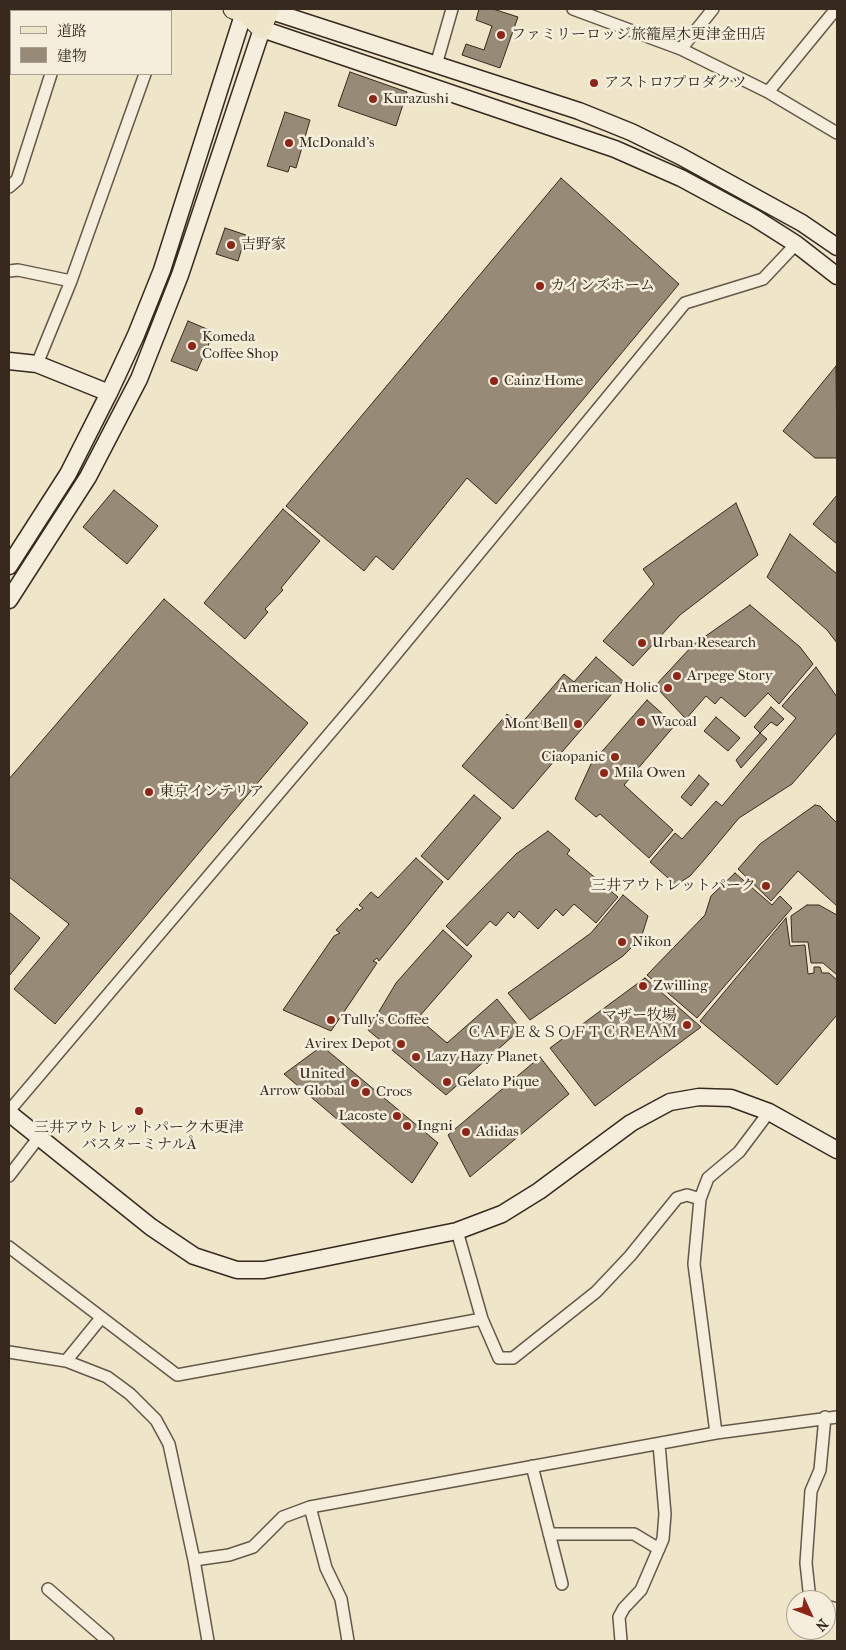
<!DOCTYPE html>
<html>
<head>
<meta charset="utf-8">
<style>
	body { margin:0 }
	#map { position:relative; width:846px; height:1650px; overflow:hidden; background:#efe5c9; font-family:"IM FELL French Canon","Noto Serif JP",serif }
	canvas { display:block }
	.frame { position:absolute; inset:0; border:10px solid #37291e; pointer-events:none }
	.legend { position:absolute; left:10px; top:10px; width:162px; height:65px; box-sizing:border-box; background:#f5eedc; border:1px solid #a99f90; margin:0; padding:6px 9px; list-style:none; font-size:15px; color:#37291e }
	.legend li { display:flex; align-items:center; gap:10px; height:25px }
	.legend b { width:25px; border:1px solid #a99f90 }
	.north { position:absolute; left:786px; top:1590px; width:50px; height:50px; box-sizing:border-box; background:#f5eedc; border:1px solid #a99f90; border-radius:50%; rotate:133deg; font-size:14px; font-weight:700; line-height:20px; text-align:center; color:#37291e }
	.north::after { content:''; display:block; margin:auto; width:18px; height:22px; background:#8f2418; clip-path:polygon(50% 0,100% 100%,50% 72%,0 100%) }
</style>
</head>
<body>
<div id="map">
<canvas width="846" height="1650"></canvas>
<div class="frame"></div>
<ul class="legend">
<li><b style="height:6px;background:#efe5c9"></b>道路</li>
<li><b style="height:14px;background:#978b77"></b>建物</li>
</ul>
<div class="north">N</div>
</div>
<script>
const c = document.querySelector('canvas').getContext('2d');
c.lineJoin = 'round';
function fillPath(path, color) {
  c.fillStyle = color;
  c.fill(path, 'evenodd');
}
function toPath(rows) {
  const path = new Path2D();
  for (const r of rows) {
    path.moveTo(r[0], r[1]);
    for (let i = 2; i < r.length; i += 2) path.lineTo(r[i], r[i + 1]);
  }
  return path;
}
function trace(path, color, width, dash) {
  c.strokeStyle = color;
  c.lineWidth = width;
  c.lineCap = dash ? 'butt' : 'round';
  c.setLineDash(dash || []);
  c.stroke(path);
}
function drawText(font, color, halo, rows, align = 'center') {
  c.font = font + ' "IM FELL French Canon","Noto Serif JP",serif';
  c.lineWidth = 5;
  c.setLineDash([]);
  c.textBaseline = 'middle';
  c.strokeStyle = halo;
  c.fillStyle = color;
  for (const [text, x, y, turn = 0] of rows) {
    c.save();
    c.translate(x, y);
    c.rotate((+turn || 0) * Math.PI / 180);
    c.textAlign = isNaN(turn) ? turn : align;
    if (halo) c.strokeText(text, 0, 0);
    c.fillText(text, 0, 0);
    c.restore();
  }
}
const building = toPath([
	[479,9,493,9,518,17,500,68,462,55,466,44,484,50,492,26,476,20,479,9],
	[350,72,407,92,396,126,338,106,350,72],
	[285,112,310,120,296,168,290,166,288,172,267,166,285,112],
	[561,178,679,284,496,504,467,478,393,570,376,556,364,571,286,506,561,178],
	[225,228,246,235,238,261,216,254,225,228],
	[188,321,214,332,197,371,171,361,188,321],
	[836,366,837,458,815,458,783,431,836,366],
	[114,490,158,526,127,564,83,527,114,490],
	[837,495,837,544,813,524,837,495],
	[736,503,758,555,680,615,633,666,603,641,654,584,643,569,736,503],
	[283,509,320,541,281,588,283,590,265,609,268,612,245,639,204,603,283,509],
	[790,534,837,574,837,643,827,630,767,577,790,534],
	[164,599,308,723,55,1024,14,989,69,924,9,877,9,779,164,599],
	[750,605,800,647,813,664,779,704,768,693,745,717,721,697,715,704,706,696,686,719,655,686,693,645,750,605],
	[596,657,623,681,513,809,462,766,507,714,520,725,564,674,574,682,596,657],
	[816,667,837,697,837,732,792,784,739,818,704,860,690,876,676,885,650,862,675,833,682,839,716,801,722,806,796,718,782,706,816,667],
	[647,700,675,725,624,785,673,830,649,858,600,814,596,817,575,799,591,764,647,700],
	[771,707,784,719,777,726,771,722,760,733,754,727,771,707],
	[716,717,740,738,728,751,704,731,716,717],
	[760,733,767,739,741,768,736,760,760,733],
	[699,775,709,784,691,806,681,797,699,775],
	[474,795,501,818,448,880,421,856,474,795],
	[815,805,820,806,837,823,837,906,798,871,771,901,738,869,760,844,815,805],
	[548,831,570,850,567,854,618,897,596,923,574,904,563,916,556,909,538,929,519,911,514,918,508,912,496,926,490,921,467,946,446,926,516,854,548,831],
	[416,858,443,882,379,961,377,958,373,961,377,963,331,1031,283,1010,334,936,340,933,336,930,357,908,359,911,363,908,359,905,371,892,378,898,416,858],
	[735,873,772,905,780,896,792,908,697,1018,647,975,705,915,711,896,735,873],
	[623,895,648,916,641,938,623,956,530,1020,508,993,591,933,623,895],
	[807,905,819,905,837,915,837,975,823,963,811,963,808,942,792,942,791,916,807,905],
	[9,912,40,938,9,976,9,912],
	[786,918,790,946,805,945,808,974,814,973,814,967,820,967,822,973,829,973,837,980,837,1015,777,1085,700,1021,786,918],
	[443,930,472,956,418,1018,447,1043,497,999,521,1029,446,1095,368,1030,396,983,443,930],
	[645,978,701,1027,595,1106,550,1048,645,978],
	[322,1046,438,1143,412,1183,284,1074,322,1046],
	[540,1057,569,1094,470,1177,448,1135,540,1057]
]);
const street = toPath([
	[573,9,681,49,768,92,837,133],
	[9,25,11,26],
	[681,49,713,9],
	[436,65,452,9],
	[768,92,836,9],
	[9,187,17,180,51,74],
	[9,271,18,270,71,281],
	[37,364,71,281,145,74],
	[9,1111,364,693,685,303,763,279,796,244],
	[9,1176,39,1137],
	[457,1231,482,1319,499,1358,513,1358,596,1292,630,1256,677,1198,687,1195,700,1199],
	[9,1247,177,1375,482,1319],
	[9,1352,66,1361,107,1377,130,1394,156,1420,169,1444,194,1560,208,1641],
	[66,1361,101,1318],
	[716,1433,694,1264,700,1199,708,1178,739,1152,769,1112],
	[532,1466,562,1584],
	[310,1507,326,1568,341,1599,348,1641],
	[549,1534,634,1534,659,1549],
	[194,1560,229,1555,253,1547,283,1517,310,1507,716,1433,837,1417],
	[48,1589,108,1641],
	[810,1600,806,1563,811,1491,820,1470,825,1417],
	[826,1606,837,1609],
	[621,1641,619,1617,624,1608,641,1590,663,1539,665,1514,659,1444]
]);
const secondary = toPath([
	[9,361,37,364,109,393],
	[9,566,68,474,109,393,136,335,162,270,244,12,268,10,579,111,631,132,680,156,802,223,837,247],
	[9,600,88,477,139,379,180,275,262,29,615,149,681,178,755,218,796,244,837,276],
	[9,1113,151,1227,194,1256,237,1270,264,1270,457,1231,502,1214,539,1191,631,1123,670,1102,699,1097,731,1098,769,1112,837,1150]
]);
const primary = toPath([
	[233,9,244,12,262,29,269,9]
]);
const markers = [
	[501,35,5,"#8f2418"],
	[594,83,5,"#8f2418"],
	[373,99,5,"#8f2418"],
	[289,143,5,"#8f2418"],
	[231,245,5,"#8f2418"],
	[540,286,5,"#8f2418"],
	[192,346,5,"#8f2418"],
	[494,381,5,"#8f2418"],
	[642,643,5,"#8f2418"],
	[677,676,5,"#8f2418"],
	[668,688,5,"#8f2418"],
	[641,722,5,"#8f2418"],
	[578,724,5,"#8f2418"],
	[615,757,5,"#8f2418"],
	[604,773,5,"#8f2418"],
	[149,792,5,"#8f2418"],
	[766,886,5,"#8f2418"],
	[622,942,5,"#8f2418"],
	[643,986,5,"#8f2418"],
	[331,1020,5,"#8f2418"],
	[687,1025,5,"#8f2418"],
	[401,1044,5,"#8f2418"],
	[416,1057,5,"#8f2418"],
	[447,1082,5,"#8f2418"],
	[355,1083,5,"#8f2418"],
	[366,1092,5,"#8f2418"],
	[139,1111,5,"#8f2418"],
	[397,1116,5,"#8f2418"],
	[407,1126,5,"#8f2418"],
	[466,1132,5,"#8f2418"]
];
const poiNames = [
	["ファミリーロッジ旅籠屋木更津金田店",511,35],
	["アストロﾌプロダクツ",604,83],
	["Kurazushi",383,99],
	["McDonald's",299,143],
	["吉野家",241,245],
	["カインズホーム",550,286],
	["Komeda",202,337],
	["Coffee Shop",202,354],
	["Cainz Home",504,381],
	["Urban Research",652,643],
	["Arpege Story",687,676],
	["American Holic",658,688,"right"],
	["Wacoal",651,722],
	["Mont Bell",568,724,"right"],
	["Ciaopanic",605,757,"right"],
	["Mila Owen",614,773],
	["東京インテリア",159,792],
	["三井アウトレットパーク",756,886,"right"],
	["Nikon",632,942],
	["Zwilling",653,986],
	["マザー牧場",677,1016,"right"],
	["ＣＡＦＥ＆ＳＯＦＴＣＲＥＡＭ",677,1033,"right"],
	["Tully's Coffee",341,1020],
	["Avirex Depot",391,1044,"right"],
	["Lazy Hazy Planet",426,1057],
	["United",345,1074,"right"],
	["Arrow Global",345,1091,"right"],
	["Gelato Pique",457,1082],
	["Crocs",376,1092],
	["Lacoste",387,1116,"right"],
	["Ingni",417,1126],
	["三井アウトレットパーク木更津",139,1128,"center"],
	["バスターミナルÅ",139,1145,"center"],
	["Adidas",476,1132]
];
fillPath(building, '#978b77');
trace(building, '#37291e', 1);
trace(street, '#655849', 14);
trace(secondary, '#37291e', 19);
trace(primary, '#37291e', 21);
trace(street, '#f5eedc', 11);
trace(secondary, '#f5eedc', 16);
trace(primary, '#efe5c9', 19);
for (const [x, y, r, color] of markers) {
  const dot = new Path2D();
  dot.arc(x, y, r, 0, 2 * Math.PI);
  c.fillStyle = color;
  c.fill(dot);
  trace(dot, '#f5eedc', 2);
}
drawText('15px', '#37291e', '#f5eedc', poiNames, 'left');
</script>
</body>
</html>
